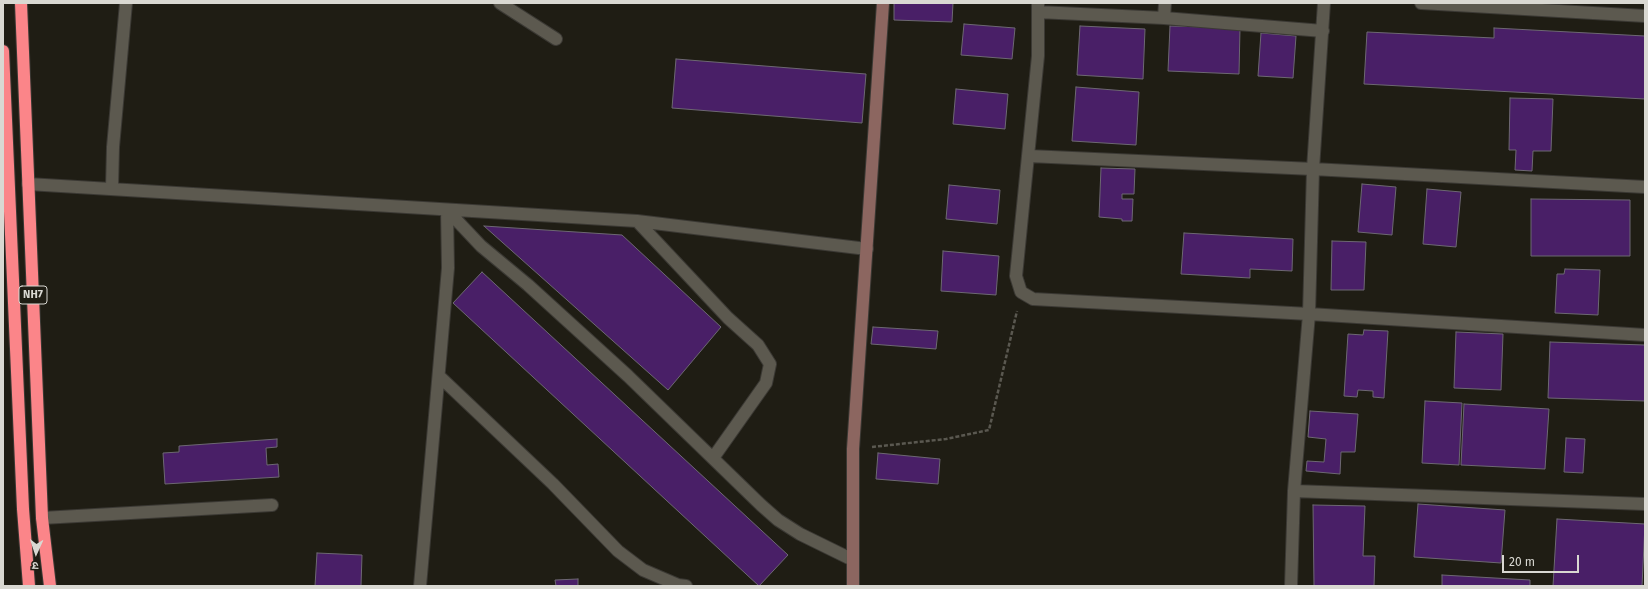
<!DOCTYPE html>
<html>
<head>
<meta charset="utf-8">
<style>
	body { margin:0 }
	#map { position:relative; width:1648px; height:589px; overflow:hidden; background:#1f1d14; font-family:"Fira Sans","Noto Sans Devanagari",sans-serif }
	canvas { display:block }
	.frame { position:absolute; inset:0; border:4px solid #d9d8d2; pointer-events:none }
	.north { position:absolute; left:16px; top:533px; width:40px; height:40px; -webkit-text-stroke:3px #1f1d14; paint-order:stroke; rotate:183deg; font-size:11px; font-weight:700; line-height:16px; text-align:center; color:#d9d8d2 }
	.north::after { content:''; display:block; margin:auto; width:14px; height:18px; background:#d9d8d2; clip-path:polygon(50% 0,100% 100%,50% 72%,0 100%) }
	.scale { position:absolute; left:1502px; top:555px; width:77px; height:18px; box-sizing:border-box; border:2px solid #d9d8d2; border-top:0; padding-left:5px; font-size:12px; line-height:14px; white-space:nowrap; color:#d9d8d2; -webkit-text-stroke:3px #1f1d14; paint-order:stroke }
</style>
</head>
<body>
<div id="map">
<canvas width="1648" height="589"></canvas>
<div class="frame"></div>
<div class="north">उ</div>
<div class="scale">20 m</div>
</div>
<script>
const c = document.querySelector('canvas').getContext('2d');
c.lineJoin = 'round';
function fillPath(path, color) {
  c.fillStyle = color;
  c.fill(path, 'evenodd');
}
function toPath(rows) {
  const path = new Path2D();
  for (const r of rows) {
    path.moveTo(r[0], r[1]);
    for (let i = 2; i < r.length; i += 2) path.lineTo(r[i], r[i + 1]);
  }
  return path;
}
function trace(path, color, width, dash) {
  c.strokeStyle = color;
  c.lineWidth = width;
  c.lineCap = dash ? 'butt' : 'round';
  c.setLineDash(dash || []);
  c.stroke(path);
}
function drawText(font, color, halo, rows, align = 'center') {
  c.font = font + ' "Fira Sans",sans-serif';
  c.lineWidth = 3;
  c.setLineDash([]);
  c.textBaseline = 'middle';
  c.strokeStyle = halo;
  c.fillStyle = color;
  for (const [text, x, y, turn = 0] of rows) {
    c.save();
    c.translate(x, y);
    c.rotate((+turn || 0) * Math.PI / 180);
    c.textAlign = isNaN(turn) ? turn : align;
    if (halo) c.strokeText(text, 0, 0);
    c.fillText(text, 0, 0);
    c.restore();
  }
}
const building = toPath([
	[894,3,953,3,952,22,894,20,894,3],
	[964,24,1015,28,1012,59,961,55,964,24],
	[1080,26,1145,29,1143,79,1077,75,1080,26],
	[1170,26,1240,28,1239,74,1168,71,1170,26],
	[1494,28,1645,36,1645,99,1364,84,1367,32,1494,38,1494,28],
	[1261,33,1296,36,1293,78,1258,76,1261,33],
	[676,59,866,74,862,123,672,108,676,59],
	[1076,87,1139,92,1136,145,1072,141,1076,87],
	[956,89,1008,94,1005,129,953,124,956,89],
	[1510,98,1553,99,1551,151,1533,151,1532,171,1515,170,1516,150,1509,150,1510,98],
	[1101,168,1135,169,1134,194,1122,194,1122,199,1133,199,1132,221,1122,221,1122,219,1099,217,1101,168],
	[1362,184,1396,187,1392,235,1358,232,1362,184],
	[949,185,1000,190,997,224,946,219,949,185],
	[1427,189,1461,192,1456,247,1423,244,1427,189],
	[1531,199,1630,200,1630,256,1531,256,1531,199],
	[484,226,622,235,721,327,668,390,484,226],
	[1184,233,1293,239,1292,271,1250,269,1250,278,1181,274,1184,233],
	[1332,241,1366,242,1364,290,1331,290,1332,241],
	[943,251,999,256,996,295,941,291,943,251],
	[1565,269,1600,270,1598,315,1555,313,1557,274,1564,274,1565,269],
	[482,272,788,555,759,586,453,303,482,272],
	[873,327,938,331,936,349,871,344,873,327],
	[1364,330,1388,331,1384,398,1373,397,1373,391,1358,390,1357,397,1344,396,1348,334,1363,335,1364,330],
	[1456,332,1503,334,1501,390,1454,388,1456,332],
	[1550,342,1645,345,1645,401,1548,398,1550,342],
	[1425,401,1462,403,1459,465,1422,463,1425,401],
	[1464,404,1549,409,1545,469,1461,465,1464,404],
	[1310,411,1358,414,1355,452,1341,452,1340,474,1306,471,1307,461,1324,462,1326,439,1308,437,1310,411],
	[1566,438,1585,439,1583,473,1564,472,1566,438],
	[277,439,277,447,266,448,267,465,278,464,279,477,165,484,163,453,179,452,179,446,277,439],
	[878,453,940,459,938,484,876,479,878,453],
	[1418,504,1505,510,1501,563,1414,557,1418,504],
	[1313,505,1365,506,1363,556,1375,556,1374,586,1314,586,1313,505],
	[1557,519,1645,524,1642,586,1553,586,1557,519],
	[317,553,362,555,361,586,315,586,317,553],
	[1442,575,1530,580,1530,586,1442,586,1442,575],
	[578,579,578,586,556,586,555,580,578,579]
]);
const path = toPath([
	[872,447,946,439,989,430,1017,311]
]);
const street = toPath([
	[500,3,556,39],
	[1038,3,1038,56,1016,276,1021,292,1033,299,1309,314,1645,335],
	[1421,3,1645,16],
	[1038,12,1164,18,1323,31],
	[1164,18,1165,3],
	[1029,156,1313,169,1645,187],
	[28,184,637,221,867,249],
	[112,188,113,147,126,3],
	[447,210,481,246,528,285,628,376,761,505,778,520,800,534,853,560],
	[637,221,728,318,758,345,770,364,766,383,713,458],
	[439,376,553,484,618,551,643,570,678,585,686,586],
	[1294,491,1645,504],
	[42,518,272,505],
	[420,586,448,268,447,210],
	[1291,586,1294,491,1309,314,1313,169,1324,3]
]);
const secondary = toPath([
	[853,586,853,449,883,3]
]);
const highway = toPath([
	[21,3,42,518,50,586],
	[3,51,23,509,29,586]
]);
const shields = [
	[33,295,28]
];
const shieldNames = [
	["NH7",33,295]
];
fillPath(building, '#491f67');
trace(building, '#6d6872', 1);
trace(street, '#3b3934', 14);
trace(secondary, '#3b3934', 14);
trace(highway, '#3b3934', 14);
trace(path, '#5a5850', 2.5, [4, 2]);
trace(street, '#5c594f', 12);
trace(secondary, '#8c6660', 12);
trace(highway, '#fb8589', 12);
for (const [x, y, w] of shields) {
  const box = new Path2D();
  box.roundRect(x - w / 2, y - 9, w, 18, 3);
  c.fillStyle = '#1f1d14';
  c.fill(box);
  trace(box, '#d9d8d2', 1);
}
drawText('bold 11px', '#d9d8d2', null, shieldNames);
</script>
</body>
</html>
